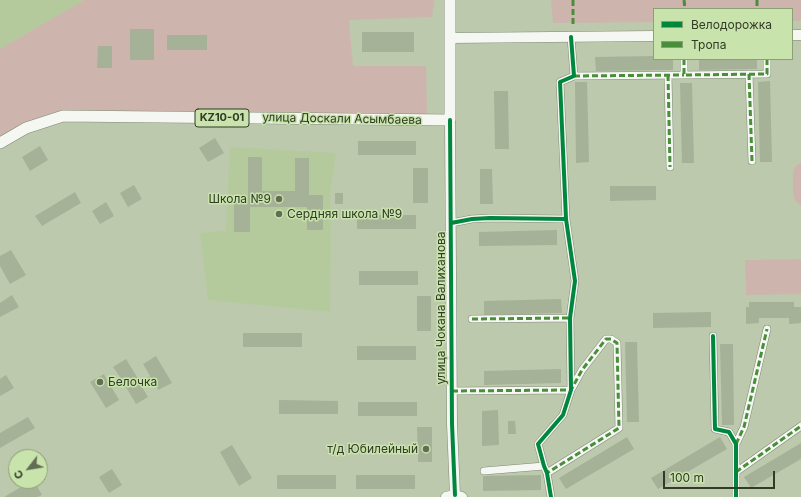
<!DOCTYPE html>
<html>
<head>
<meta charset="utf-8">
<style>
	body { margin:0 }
	#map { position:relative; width:801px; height:497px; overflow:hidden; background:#bcc9ad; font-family:Inter,sans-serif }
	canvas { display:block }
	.legend { position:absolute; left:653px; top:8px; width:140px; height:52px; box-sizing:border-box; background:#c9e3ac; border:1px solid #8ca076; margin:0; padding:5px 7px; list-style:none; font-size:12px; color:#313b25 }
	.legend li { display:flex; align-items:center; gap:8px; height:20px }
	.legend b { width:20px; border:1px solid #8ca076 }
	.north { position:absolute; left:8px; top:449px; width:40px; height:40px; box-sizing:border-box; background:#c9e3ac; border:1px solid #8ca076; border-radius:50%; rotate:239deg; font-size:11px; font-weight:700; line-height:16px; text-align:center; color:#313b25 }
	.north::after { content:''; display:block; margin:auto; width:14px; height:18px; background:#626d55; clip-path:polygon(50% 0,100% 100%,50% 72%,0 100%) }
	.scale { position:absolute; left:663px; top:471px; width:112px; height:18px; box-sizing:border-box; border:2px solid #313b25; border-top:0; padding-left:5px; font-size:12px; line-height:14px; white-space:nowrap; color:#313b25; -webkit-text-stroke:3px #c9e3ac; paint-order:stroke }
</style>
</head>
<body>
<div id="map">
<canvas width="801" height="497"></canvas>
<ul class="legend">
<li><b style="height:5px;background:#00873e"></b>Велодорожка</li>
<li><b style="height:5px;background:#4a8d3b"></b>Тропа</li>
</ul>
<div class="north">С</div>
<div class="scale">100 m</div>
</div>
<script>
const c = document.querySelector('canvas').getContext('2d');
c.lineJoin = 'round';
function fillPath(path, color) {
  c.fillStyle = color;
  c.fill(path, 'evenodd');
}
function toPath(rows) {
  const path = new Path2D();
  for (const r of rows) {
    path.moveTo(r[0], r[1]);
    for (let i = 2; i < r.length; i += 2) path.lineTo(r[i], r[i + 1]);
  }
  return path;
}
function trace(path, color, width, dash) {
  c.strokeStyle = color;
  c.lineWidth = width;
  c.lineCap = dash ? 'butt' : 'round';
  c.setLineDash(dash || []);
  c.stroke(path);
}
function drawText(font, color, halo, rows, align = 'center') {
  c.font = font + ' Inter,sans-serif';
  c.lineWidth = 3;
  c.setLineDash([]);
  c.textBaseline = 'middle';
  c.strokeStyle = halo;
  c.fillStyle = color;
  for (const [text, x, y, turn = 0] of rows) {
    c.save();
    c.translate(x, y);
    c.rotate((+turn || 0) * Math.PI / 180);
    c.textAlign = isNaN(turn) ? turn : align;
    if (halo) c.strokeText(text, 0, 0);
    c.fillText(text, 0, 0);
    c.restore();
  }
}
const built = toPath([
	[0,0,84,0,0,49],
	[230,147,336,153,330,196,331,238,330,312,208,300,200,233,226,231]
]);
const green = toPath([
	[84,0,434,0,432,17,349,20,353,66,426,66,427,114,63,111,23,123,0,137,0,49],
	[551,0,801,0,801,21,792,21,792,9,654,9,654,22,553,23],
	[801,162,801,206,795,200,793,193,793,175,794,168],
	[801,259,801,294,746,295,745,260]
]);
const building = toPath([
	[130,29,154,29,154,60,130,60],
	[362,32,414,32,414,52,362,52],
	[167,35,207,35,207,50,167,50],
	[98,46,112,46,112,68,97,68],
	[654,56,654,59,673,59,673,70,596,71,595,57],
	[699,59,757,59,757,69,699,70],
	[770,81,772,162,760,162,758,82],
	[575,82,587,82,589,162,576,163],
	[680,83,692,83,694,163,682,163],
	[494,91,508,91,509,149,495,149],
	[215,138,224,153,208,162,199,148],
	[358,141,416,141,416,155,358,155],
	[40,146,48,160,30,171,22,157],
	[248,157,262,157,262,191,295,191,295,158,309,158,309,195,323,195,323,230,307,230,307,207,250,207,250,232,234,232,234,198,248,198],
	[413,168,428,168,428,203,413,203],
	[480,169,492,169,493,204,480,204],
	[134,185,142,199,128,207,120,193],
	[610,186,656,186,656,200,610,201],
	[75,192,81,203,42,226,35,216],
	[335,193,343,193,343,204,335,204],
	[106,202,114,216,100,224,92,211],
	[357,215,416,215,416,229,357,229],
	[557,230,557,245,479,246,479,232],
	[11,250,26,275,10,284,0,266,0,256],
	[359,271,418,271,418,285,359,285],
	[12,295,19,307,0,317,0,303],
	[417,296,431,296,431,331,417,331],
	[561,299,562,313,484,315,484,301],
	[749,302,794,302,794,307,801,307,801,323,789,324,789,318,759,318,759,323,746,324,746,307,749,307],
	[711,312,711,327,653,328,653,313],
	[243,333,302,333,302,347,243,347],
	[625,342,637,342,639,422,627,422],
	[720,344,733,344,734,425,722,425],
	[357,346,416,346,416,360,357,360],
	[156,356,172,383,158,390,153,381,142,387,148,397,136,404,123,382,112,388,119,400,106,408,90,382,104,374,109,384,120,377,113,367,126,359,140,382,150,376,143,364],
	[561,369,561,383,484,385,484,371],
	[6,375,14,388,0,396,0,379],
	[279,400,338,401,338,414,279,414],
	[358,402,417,402,417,416,358,416],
	[498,410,499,445,482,446,482,411],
	[28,417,35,428,0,448,0,433],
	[508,421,515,421,516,434,508,434],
	[417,427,432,427,432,462,418,462],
	[627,437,634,449,566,489,559,478],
	[720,437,727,449,658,489,651,478],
	[801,443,801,459,751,488,744,477],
	[232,445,252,478,239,486,220,452],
	[112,469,122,485,109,493,99,477],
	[277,475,336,475,336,489,277,489],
	[356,475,415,475,415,489,356,489],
	[541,475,541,490,483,491,483,476],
	[31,481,34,481,42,495,37,497,4,497]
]);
const street = toPath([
	[684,59,684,75,767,74,767,59],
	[749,74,752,161],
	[668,75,670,167],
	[574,76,684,75],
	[566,219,560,82,574,76,571,37],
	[451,223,472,219,490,218,566,219,575,281,570,318,571,390,563,415,538,444,544,466,547,473,551,497],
	[472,319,570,318],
	[713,336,715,429,729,432,736,444,736,497],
	[452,391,571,390,582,370,606,339,611,339,617,343,619,428,547,473],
	[736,444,744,427,767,329],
	[484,471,544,466],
	[736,472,801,426]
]);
const secondary = toPath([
	[792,35,801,35],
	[451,38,654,36],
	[450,120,452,424,455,495],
	[446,497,455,495,462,497]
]);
const primary = toPath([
	[0,143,26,128,63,116,450,120,450,0]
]);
const quiet = toPath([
	[573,0,573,27],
	[684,0,685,9],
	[757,0,757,9],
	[684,59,684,75,767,74,767,59],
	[749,74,752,161],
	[668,75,670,167],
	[574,76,684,75],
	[472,319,570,318],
	[452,391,571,390,582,370,606,339,611,339,617,343,619,428,547,473],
	[736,444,744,427,767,329],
	[736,472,801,426]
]);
const cycleway = toPath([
	[450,120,452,424,455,495],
	[566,219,560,82,574,76,571,37],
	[451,223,472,219,490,218,566,219,575,281,570,318,571,390,563,415,538,444,544,466,547,473,551,497],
	[713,336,715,429,729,432,736,444,736,497]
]);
const markers = [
	[279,199,4,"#626d55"],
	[279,214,4,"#626d55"],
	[100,382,4,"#626d55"],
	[426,449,4,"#626d55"]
];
const shields = [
	[222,118,54]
];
const shieldNames = [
	["KZ10-01",222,118]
];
const streetNames = [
	["улица Доскали Асымбаева",342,119,1],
	["улица Чокана Валиханова",441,308,-90]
];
const poiNames = [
	["Школа №9",271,199],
	["Сердняя школа №9",287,214,"left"],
	["Белочка",108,382,"left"],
	["т/д Юбилейный",418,449]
];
fillPath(built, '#b5ca9c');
fillPath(green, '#cdb5ae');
fillPath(building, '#a6b297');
trace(street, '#7f8973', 8);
trace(secondary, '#7f8973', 11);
trace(primary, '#7f8973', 12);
trace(street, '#f5f7f3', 7);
trace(secondary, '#f5f7f3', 10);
trace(primary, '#f5f7f3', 11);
trace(quiet, '#4a8d3b', 3, [6, 3]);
trace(cycleway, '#00873e', 4);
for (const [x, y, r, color] of markers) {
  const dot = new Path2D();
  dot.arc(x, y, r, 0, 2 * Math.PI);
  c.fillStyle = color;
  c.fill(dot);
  trace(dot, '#c9e3ac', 1.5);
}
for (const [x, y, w] of shields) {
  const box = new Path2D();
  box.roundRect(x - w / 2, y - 9, w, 18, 3);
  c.fillStyle = '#c9e3ac';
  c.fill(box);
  trace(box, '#313b25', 1);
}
drawText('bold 11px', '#313b25', null, shieldNames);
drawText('12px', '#313b25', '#c9e3ac', streetNames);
drawText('12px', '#313b25', '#c9e3ac', poiNames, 'right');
</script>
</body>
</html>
